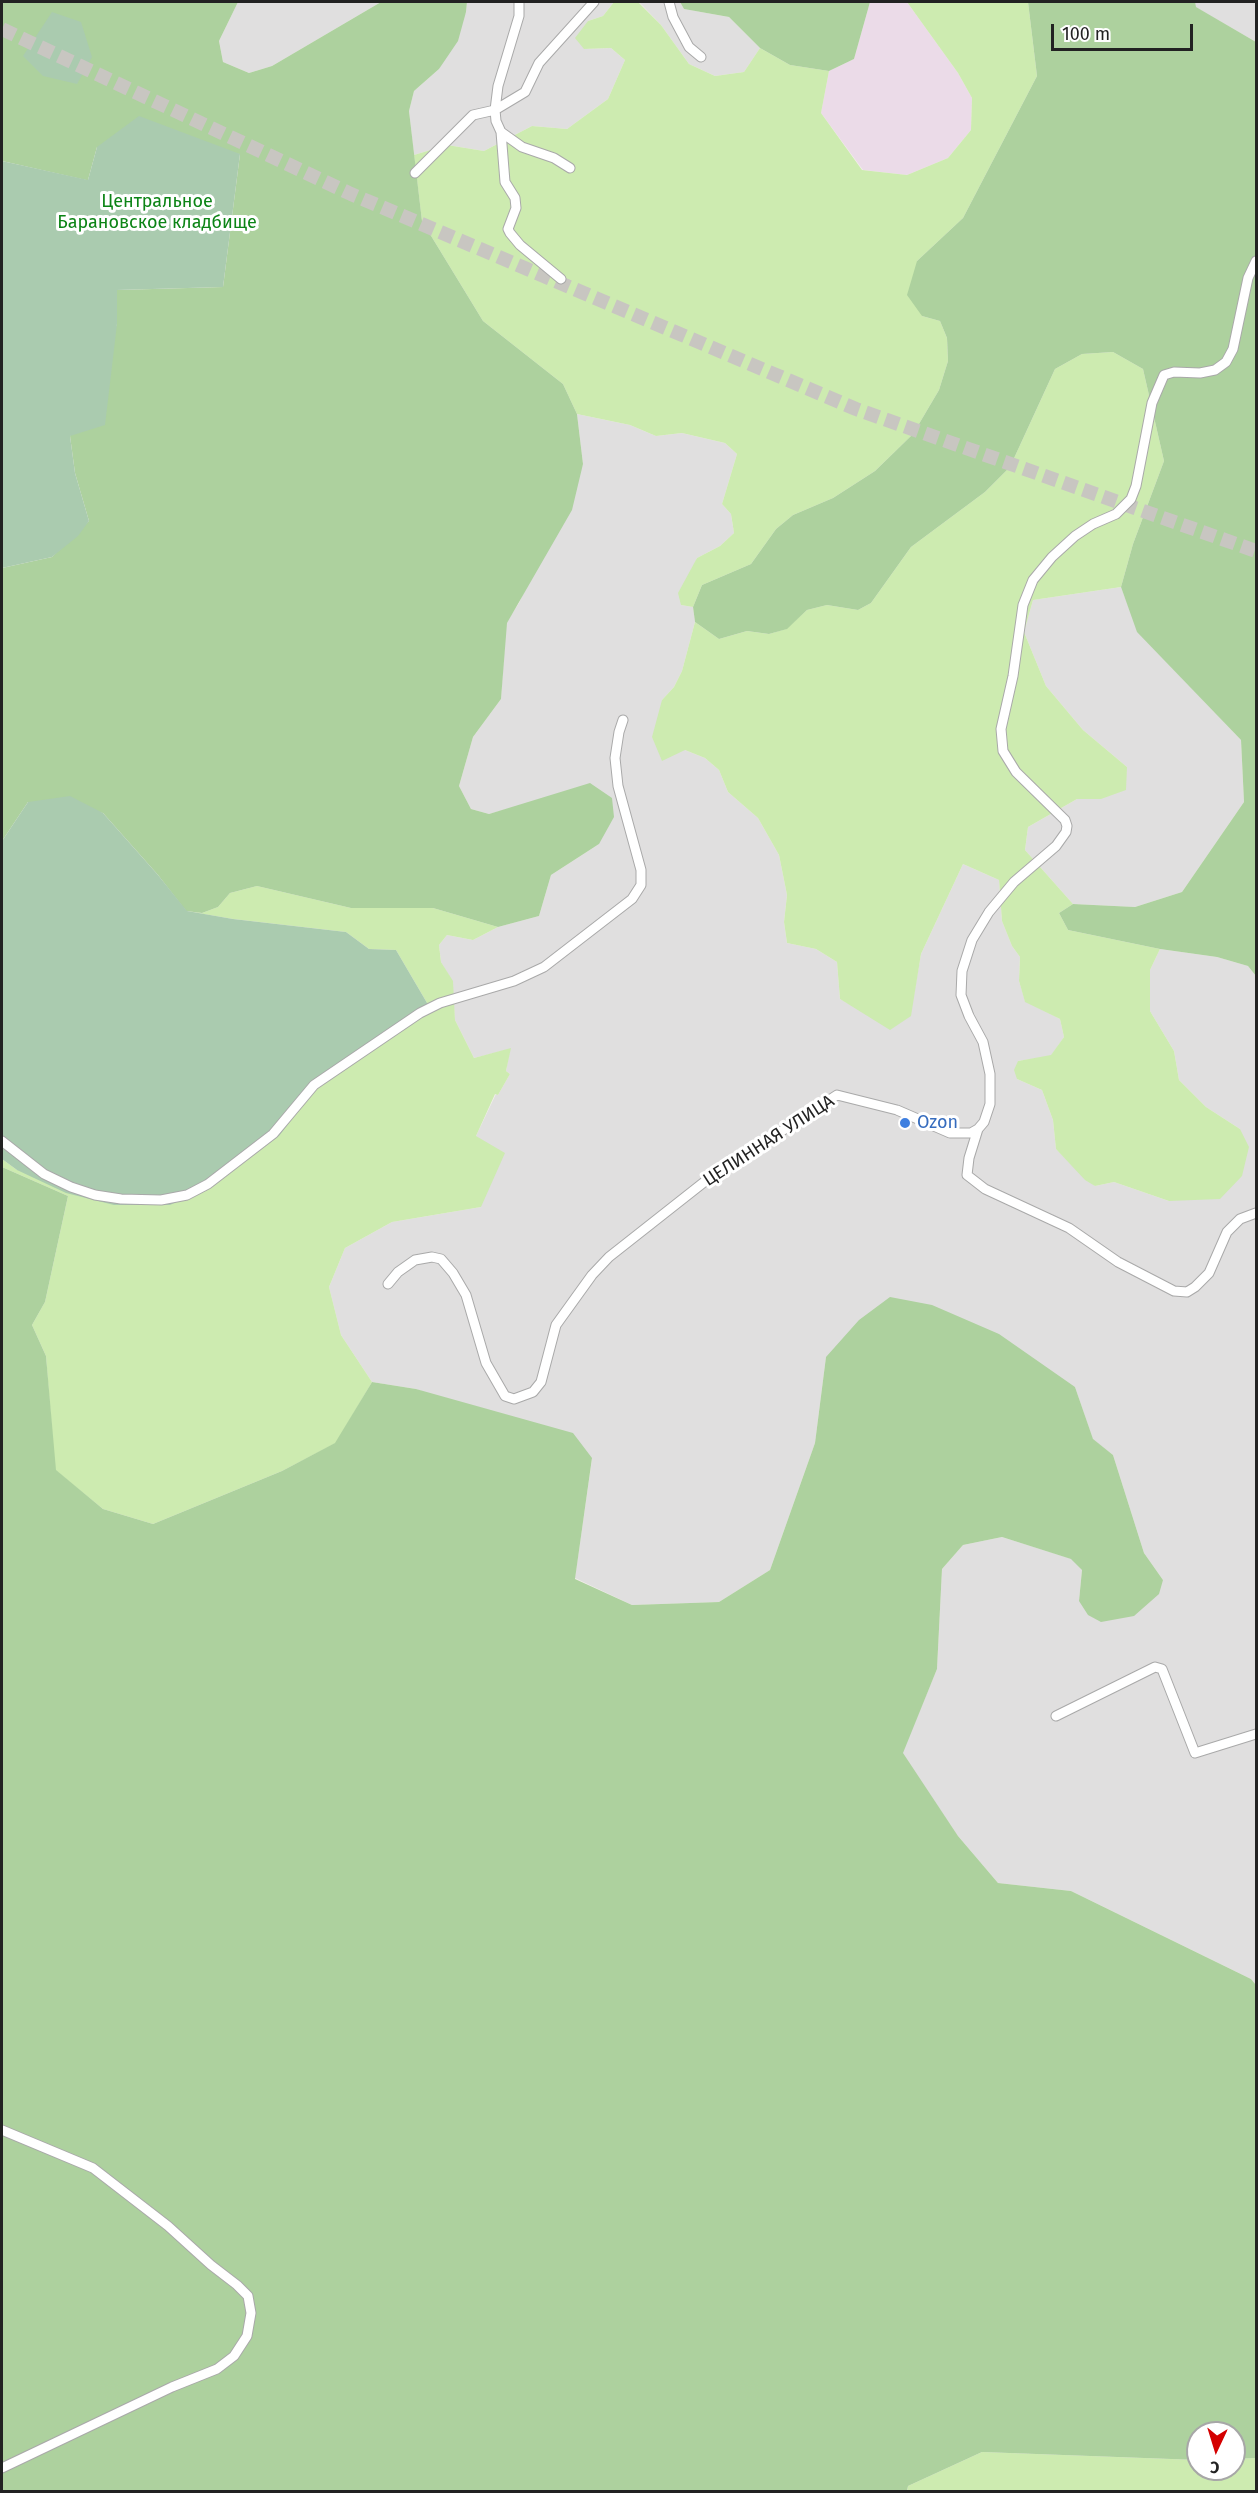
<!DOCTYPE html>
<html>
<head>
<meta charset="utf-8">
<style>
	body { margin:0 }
	#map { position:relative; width:1258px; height:2493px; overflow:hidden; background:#f2efe9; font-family:"Fira Sans",sans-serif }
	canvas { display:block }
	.frame { position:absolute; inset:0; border:3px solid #222; pointer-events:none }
	.north { position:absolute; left:1186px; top:2421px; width:60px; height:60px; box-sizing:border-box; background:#fff; border:2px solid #a7a7a7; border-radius:50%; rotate:184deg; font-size:16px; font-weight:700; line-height:24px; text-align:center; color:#222 }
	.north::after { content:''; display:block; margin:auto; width:21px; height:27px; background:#d40000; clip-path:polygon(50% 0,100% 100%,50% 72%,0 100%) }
	.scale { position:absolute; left:1051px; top:24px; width:142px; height:27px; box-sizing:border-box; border:3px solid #222; border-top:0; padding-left:8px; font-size:18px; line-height:21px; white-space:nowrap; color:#222; -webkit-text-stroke:4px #fff; paint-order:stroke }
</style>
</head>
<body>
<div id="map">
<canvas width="1258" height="2493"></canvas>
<div class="frame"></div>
<div class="north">С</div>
<div class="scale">100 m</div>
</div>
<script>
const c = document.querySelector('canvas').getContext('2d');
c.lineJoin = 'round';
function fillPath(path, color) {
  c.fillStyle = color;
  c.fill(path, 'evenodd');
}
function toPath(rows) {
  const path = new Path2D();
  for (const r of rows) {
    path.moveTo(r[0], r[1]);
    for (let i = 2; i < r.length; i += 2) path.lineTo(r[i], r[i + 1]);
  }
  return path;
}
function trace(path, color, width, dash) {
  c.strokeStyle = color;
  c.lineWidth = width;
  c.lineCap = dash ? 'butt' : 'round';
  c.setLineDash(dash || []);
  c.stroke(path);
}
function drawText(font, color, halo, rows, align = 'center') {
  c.font = font + ' "Fira Sans",sans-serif';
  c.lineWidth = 6;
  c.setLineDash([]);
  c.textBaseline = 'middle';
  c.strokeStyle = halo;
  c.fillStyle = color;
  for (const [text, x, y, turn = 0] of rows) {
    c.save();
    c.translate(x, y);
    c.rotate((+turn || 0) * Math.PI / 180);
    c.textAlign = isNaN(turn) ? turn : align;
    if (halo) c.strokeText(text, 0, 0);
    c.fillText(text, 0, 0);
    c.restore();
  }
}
const residential = toPath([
	[238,2,381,2,272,66,249,73,223,62,219,41],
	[467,2,614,2,603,16,588,21,584,49,611,48,625,60,608,99,567,129,532,126,484,151,447,145,414,155,409,111,414,91,439,69,466,12],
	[639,2,680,2,684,9,729,17,760,48,744,72,715,76,689,64,661,25],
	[1195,2,1256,2,1256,42,1195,7],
	[577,414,630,425,656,436,682,433,725,443,737,454,722,504,731,514,734,533,720,546,697,558,681,605,693,607,695,622,682,671,674,687,662,700,685,750,705,758,719,770,728,792,758,818,779,855,787,895,784,922,787,943,816,949,837,962,840,999,862,1011,910,1016,921,954,963,864,999,880,1002,921,1012,946,1020,957,1019,981,1025,1001,1060,1019,1064,1037,1051,1056,1018,1061,1017,1079,1042,1090,1053,1120,1056,1149,1095,1186,1114,1182,1169,1201,1240,1129,1206,1107,1179,1080,1174,1051,1150,1011,1150,970,1160,949,1217,957,1248,966,1256,976,1256,1985,1251,1979,1071,1891,998,1883,958,1836,902,1753,937,1669,942,1569,963,1545,1002,1537,1072,1559,1082,1570,1079,1601,1163,1580,1144,1553,1113,1455,1093,1440,1075,1387,826,1357,815,1443,770,1570,719,1602,632,1605,575,1578,592,1459,416,1389,372,1382,341,1335,329,1287,345,1248,392,1222,481,1207,476,1136,496,1094,498,1095,510,1074,506,1071,510,1049,474,1058,455,1020,452,981,441,962,439,945,447,935,473,940,498,927,539,916,551,875,599,844,529,803,489,814,471,809,459,786,473,737,501,699,506,623,519,603,583,464],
	[1121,587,1138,632,1241,740,1244,802,1182,892,1135,907,1073,904,1025,850,1028,827,1077,799,1101,799,1127,767,1083,730,1046,686,1024,632,1033,600]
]);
const industrial = toPath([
	[870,2,907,2,958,73,972,98,971,130,948,158,907,175,863,170,821,113,829,71,854,59]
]);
const grass = toPath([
	[614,2,638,2,661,25,689,64,715,76,744,72,760,48,790,65,829,71,821,113,862,170,907,175,948,158,971,130,972,98,958,73,907,2,1028,2,1037,76,963,218,917,261,922,316,940,321,947,338,948,361,939,390,913,434,875,471,833,498,793,515,776,529,751,564,702,585,693,607,681,605,678,593,697,558,720,546,734,533,731,514,722,504,737,454,725,443,682,433,656,436,630,425,577,414,563,384,483,321,422,221,414,155,447,145,484,151,532,126,567,129,608,99,625,60,611,48,584,49,575,38,588,21,603,16],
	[1113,352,1143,369,1164,461,1133,544,1121,587,1033,600,1024,632,1046,686,1083,730,1127,767,1126,790,1101,799,1077,799,1028,827,1025,850,1073,904,1059,913,1068,930,1160,949,1150,970,1150,1011,1174,1051,1179,1080,1206,1107,1240,1129,1249,1147,1242,1176,1220,1199,1169,1201,1114,1182,1095,1186,1085,1180,1056,1149,1053,1120,1042,1090,1017,1079,1014,1070,1018,1061,1051,1055,1064,1037,1060,1019,1025,1002,1019,981,1020,957,1012,946,1002,921,999,880,963,864,921,954,911,1016,890,1030,840,999,837,962,816,949,787,943,784,922,787,895,779,855,758,818,728,792,719,770,705,758,685,750,662,761,652,737,662,700,674,687,682,671,695,622,719,639,747,631,769,634,786,629,807,610,827,605,858,610,871,603,911,547,985,492,1010,467,1055,369,1082,354],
	[257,886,351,908,433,908,498,927,473,940,447,935,439,945,441,962,453,981,455,1020,474,1058,511,1048,506,1071,510,1074,498,1095,495,1094,476,1136,505,1153,481,1207,392,1222,345,1248,329,1287,341,1335,372,1382,336,1443,282,1471,153,1524,103,1509,55,1470,46,1356,32,1325,45,1302,68,1196,2,1167,2,1159,17,1170,314,1085,430,1008,396,950,369,949,346,932,233,919,186,911,202,913,218,907,230,893],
	[982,2452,1198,2460,1198,2469,1234,2469,1234,2459,1256,2458,1256,2491,907,2492,908,2486]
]);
const forest = toPath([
	[2,2,238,2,219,41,223,62,249,73,272,66,381,2,467,2,466,12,458,41,439,69,414,91,409,111,422,221,483,321,563,384,577,414,583,464,572,510,507,623,501,699,473,737,459,786,471,809,489,814,590,783,612,798,614,817,599,844,551,875,539,916,498,927,433,908,351,908,257,886,230,893,218,907,202,913,186,911,158,875,103,813,28,802,2,841,2,568,52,557,89,521,75,473,70,436,117,324,117,290,223,287,240,154,97,147,88,180,86,180,2,161],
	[680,2,870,2,854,59,829,71,790,65,760,48,729,17,684,9],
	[1028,2,1195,2,1196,7,1256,42,1256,976,1248,966,1217,957,1160,949,1068,930,1059,913,1073,904,1135,907,1182,892,1244,802,1241,740,1137,632,1121,587,1133,544,1164,461,1143,369,1113,352,1082,354,1055,369,1010,467,985,492,911,547,871,603,858,610,827,605,807,610,787,629,769,634,747,631,719,639,695,622,693,607,702,585,751,564,776,529,793,515,833,498,875,471,913,434,939,390,948,361,947,338,940,321,922,316,907,295,917,261,963,218,1037,76],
	[2,1167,68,1196,45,1302,32,1325,46,1356,56,1470,103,1509,153,1524,282,1471,335,1443,372,1382,416,1389,573,1433,592,1458,575,1579,632,1605,719,1602,770,1570,815,1443,826,1357,859,1320,890,1297,932,1305,999,1334,1075,1387,1093,1439,1113,1455,1144,1553,1163,1580,1159,1594,1134,1616,1101,1622,1088,1615,1079,1601,1082,1570,1071,1559,1002,1537,963,1545,942,1569,937,1669,903,1753,958,1836,998,1883,1071,1891,1251,1979,1256,1985,1256,2458,1234,2459,1234,2433,1198,2433,1198,2460,982,2452,908,2486,907,2491,2,2491]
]);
const cemetery = toPath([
	[52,12,81,22,92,57,77,84,43,76,23,56],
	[139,116,240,154,223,287,117,290,117,324,105,425,70,436,75,473,89,521,78,536,52,557,2,568,2,161,88,180,97,147],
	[70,796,103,813,158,875,187,911,233,919,346,932,369,949,396,950,430,1008,322,1080,279,1136,211,1186,170,1205,114,1205,66,1193,17,1170,2,1159,2,841,28,802]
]);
const highwayTunnel = toPath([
	[2,29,351,194,856,409,1256,551]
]);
const minor = toPath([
	[669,2,673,17,689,47,701,57],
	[501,132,505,182,515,198,516,208,508,229,510,233,520,245,561,279],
	[570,168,554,158,522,147,501,132,496,121,495,110,525,92,539,63,594,2],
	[415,173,473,115,495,110,498,86,519,16,519,2],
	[978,1129,969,1158,967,1175,985,1189,1069,1228,1118,1262,1174,1291,1187,1292,1195,1287,1209,1273,1227,1232,1240,1219,1256,1213],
	[2,1141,44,1174,71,1187,95,1195,121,1199,161,1200,187,1195,208,1184,273,1134,314,1085,420,1013,440,1003,514,981,544,967,632,899,641,885,641,870,618,786,615,758,619,732,623,720],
	[388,1284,398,1272,415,1260,432,1257,441,1259,453,1273,466,1295,486,1363,505,1396,514,1399,533,1392,541,1382,556,1325,592,1275,609,1257,708,1179,837,1095,897,1110,950,1133,971,1133,978,1129,984,1122,990,1104,990,1074,983,1042,969,1016,961,995,962,971,972,940,989,912,1014,882,1056,846,1066,832,1067,826,1065,820,1016,772,1003,751,1001,729,1013,676,1023,605,1033,580,1052,557,1075,536,1093,524,1116,514,1131,499,1136,486,1152,403,1164,375,1174,372,1200,373,1215,370,1226,362,1233,349,1248,278,1256,261],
	[1056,1716,1155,1667,1162,1669,1195,1753,1256,1734],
	[2,2130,93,2168,168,2226,211,2265,237,2285,248,2296,251,2313,247,2336,234,2356,217,2369,172,2387,2,2468]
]);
const markers = [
	[905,1123,6,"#3f7fe0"]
];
const parkNames = [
	["Центральное",157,202],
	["Барановское кладбище",157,223]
];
const shopNames = [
	["Ozon",917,1123]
];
const streetNames = [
	["ЦЕЛИННАЯ УЛИЦА",769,1141,-33]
];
fillPath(residential, '#e0dfdf');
fillPath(industrial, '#ebdbe8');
fillPath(grass, '#cdebb0');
fillPath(forest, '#add19e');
fillPath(cemetery, '#aacbaf');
trace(highwayTunnel, '#c8c6c1', 14, [14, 7]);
trace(minor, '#a9a9a9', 11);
trace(minor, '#fff', 9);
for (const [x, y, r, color] of markers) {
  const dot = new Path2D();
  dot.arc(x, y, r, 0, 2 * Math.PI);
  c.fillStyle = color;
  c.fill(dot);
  trace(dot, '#fff', 2);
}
drawText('18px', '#0c8416', '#fff', parkNames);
drawText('18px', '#366cbe', '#fff', shopNames, 'left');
drawText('18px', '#222', '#fff', streetNames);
</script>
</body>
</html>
